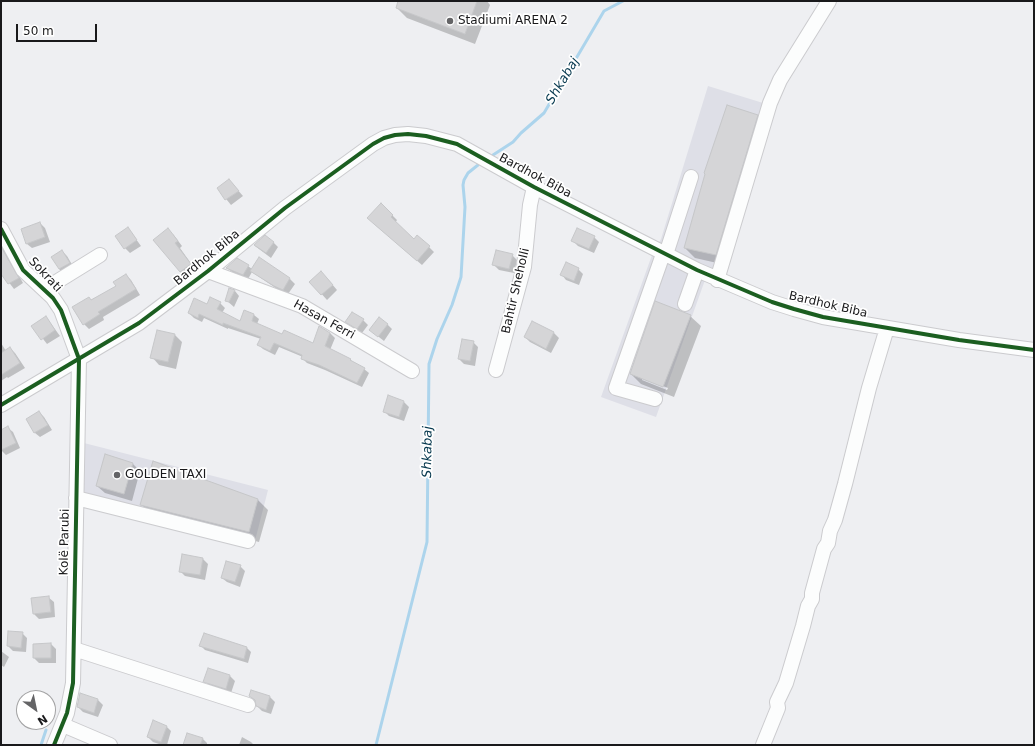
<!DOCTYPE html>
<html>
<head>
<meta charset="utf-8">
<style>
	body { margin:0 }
	#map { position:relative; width:1035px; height:746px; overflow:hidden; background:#eeeff2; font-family:"DejaVu Sans",sans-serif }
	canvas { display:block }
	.frame { position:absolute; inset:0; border:2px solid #19191b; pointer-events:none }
	.north { position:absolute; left:16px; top:690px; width:40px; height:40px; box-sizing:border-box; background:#fff; border:1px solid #a3a3a4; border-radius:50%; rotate:147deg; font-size:11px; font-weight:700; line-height:16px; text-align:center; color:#19191b }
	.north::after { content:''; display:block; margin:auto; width:14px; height:18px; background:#646466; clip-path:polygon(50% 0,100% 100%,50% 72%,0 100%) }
	.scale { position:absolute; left:16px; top:24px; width:81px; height:18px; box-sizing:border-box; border:2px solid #19191b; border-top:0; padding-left:5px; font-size:12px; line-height:14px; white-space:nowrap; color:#19191b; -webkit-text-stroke:3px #fff; paint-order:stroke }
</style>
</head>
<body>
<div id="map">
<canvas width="1035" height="746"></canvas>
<div class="frame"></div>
<div class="north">N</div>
<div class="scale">50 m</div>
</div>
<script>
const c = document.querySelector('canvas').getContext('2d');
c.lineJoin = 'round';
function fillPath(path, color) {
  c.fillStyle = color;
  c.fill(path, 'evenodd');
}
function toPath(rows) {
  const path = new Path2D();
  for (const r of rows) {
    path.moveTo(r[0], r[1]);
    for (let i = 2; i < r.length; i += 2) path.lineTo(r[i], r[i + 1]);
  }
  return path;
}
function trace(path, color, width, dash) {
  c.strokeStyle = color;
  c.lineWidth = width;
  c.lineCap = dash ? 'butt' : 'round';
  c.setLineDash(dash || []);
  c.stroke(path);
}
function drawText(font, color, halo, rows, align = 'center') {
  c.font = font + ' "DejaVu Sans",sans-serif';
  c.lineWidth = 3.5;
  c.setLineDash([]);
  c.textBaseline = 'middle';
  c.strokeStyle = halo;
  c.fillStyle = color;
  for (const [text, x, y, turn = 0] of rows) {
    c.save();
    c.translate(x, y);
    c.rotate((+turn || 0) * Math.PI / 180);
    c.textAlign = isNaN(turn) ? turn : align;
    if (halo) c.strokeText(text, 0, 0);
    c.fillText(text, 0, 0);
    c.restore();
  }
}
const built = toPath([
	[708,86,776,107,727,272,705,280,656,417,601,397,652,255,661,239],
	[84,443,268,490,255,541,83,493]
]);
const shadow = toPath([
	[399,1,487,1,490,5,475,44,407,18,397,8],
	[757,116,767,126,726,265,695,258,685,248,706,175],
	[229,180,243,196,231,205,218,189],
	[392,215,397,220,395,223,414,241,429,247,434,252,422,265,373,223],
	[40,223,45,228,50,242,32,248,27,244],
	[128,228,141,246,130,253,125,248],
	[173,234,182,246,180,248,195,269,185,277,180,272],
	[594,237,599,242,594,253,578,246,573,241],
	[273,242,278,247,271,258,255,246],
	[1,244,23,283,14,289,1,272],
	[62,251,67,256,74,268,64,274,59,269],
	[512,255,517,260,514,273,499,270,494,265],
	[259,259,290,279,295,284,288,294,280,291,252,272,248,279,232,272,227,268,248,266,252,269],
	[578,269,583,274,579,285,566,280,562,275],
	[126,275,131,280,140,295,103,317,104,320,89,329,84,324,91,300,117,286],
	[326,277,337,290,327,300,311,282],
	[229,289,235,291,239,296,234,307,226,300],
	[220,303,225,308,222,313,241,322,254,315,259,319,257,324,283,336,313,344,330,333,335,338,330,350,350,359,354,364,364,369,369,373,362,387,325,370,307,363,302,358,303,357,279,347,275,355,263,349,258,344,261,339,228,328,228,329,204,318,202,322,194,318,189,313,207,305],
	[690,316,701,326,674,397,641,384,631,374],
	[642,378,668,388,667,390,642,380],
	[46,317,60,336,47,344,33,326],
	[363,320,368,325,362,333,352,327,347,322],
	[533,322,554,333,559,338,551,353,530,342,525,337],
	[387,324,392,329,384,341,370,330],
	[175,335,182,342,176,369,159,365,152,357],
	[473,342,478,347,475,366,464,364,459,359],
	[1,343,6,351,10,348,15,353,25,368,8,378,7,377,1,381],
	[404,402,409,407,404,421,389,416,384,411],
	[39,412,44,417,52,430,40,437,35,433,27,420],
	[8,428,13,432,20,448,6,455,1,450,1,431],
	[132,463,140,471,132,501,105,493,97,486],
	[258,500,268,510,259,542,152,515,142,505],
	[203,559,208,564,205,580,185,576,180,571],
	[240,566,245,571,240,587,227,582,222,578],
	[48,597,54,602,55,617,39,619,34,614],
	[22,633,27,638,26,652,13,651,8,646],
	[204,635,247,648,251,652,248,663,205,650,201,646],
	[51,644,56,649,56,663,39,663,34,658],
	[1,651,9,657,4,667,1,665],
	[209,669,230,676,235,681,231,693,210,686,205,681],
	[252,692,270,697,275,702,271,714,262,711,257,706,255,701,250,696],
	[98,700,103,705,98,717,83,712,78,707],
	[166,726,171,731,167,745,162,745,153,742,148,737],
	[242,737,251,742,254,745,239,745],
	[202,738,207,743,207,745,184,745]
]);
const stream = toPath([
	[493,155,513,142,521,133,544,113,604,11,623,1],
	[41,745,46,730],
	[376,745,427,542,429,364,437,339,452,305,461,277,465,207,463,185,464,180,468,173,478,165]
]);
const building = toPath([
	[398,1,477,1,465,34,396,8,398,1],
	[727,105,758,115,716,255,684,248,705,174,704,173,727,105],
	[229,179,239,191,225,200,217,188,229,179],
	[381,203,393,215,391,217,414,239,417,235,430,246,417,261,367,218,381,203],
	[40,222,45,237,26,244,21,229,40,222],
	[128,227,137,240,124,249,115,236,128,227],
	[168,228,178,241,175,243,191,264,180,272,153,240,168,228],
	[577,228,595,236,589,249,571,241,577,228],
	[265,235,274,242,266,253,254,245,265,235],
	[1,247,19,278,8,284,1,274,1,247],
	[62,250,70,263,59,269,51,257,62,250],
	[496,250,513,254,509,269,492,265,496,250],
	[259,257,290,278,283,290,274,286,250,271,259,257],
	[237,258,249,265,243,275,226,268,237,258],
	[566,262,579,268,574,281,560,275,566,262],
	[321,271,333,285,321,295,309,282,321,271],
	[126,274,136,289,98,312,100,314,83,325,72,307,89,297,91,300,116,286,113,282,126,274],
	[229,288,235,290,229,302,225,301,229,288],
	[210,297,221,302,217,309,240,321,244,310,254,314,252,321,282,334,284,330,313,343,319,326,330,333,325,346,351,359,350,360,365,368,357,383,319,365,301,359,302,355,274,343,270,351,257,345,261,337,223,323,223,325,199,314,198,318,188,313,194,298,207,304,210,297],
	[655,301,691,315,663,387,630,374,655,301],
	[352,312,364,319,357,329,345,322,352,312],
	[46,316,55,330,41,340,31,326,46,316],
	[379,317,388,324,378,337,369,330,379,317],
	[532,321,554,332,546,349,524,337,532,321],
	[157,330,175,334,168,362,150,358,157,330],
	[462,339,474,341,470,361,458,359,462,339],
	[10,347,20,363,1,375,1,353,10,347],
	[388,395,404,401,399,417,383,412,388,395],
	[39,411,48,425,34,433,26,419,39,411],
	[8,426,16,443,1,450,1,430,8,426],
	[105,454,133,463,124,494,96,486,105,454],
	[153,461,258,499,249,532,140,505,153,461],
	[182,554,203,558,200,575,179,572,182,554],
	[226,561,241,565,235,582,221,578,226,561],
	[49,596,51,612,33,614,31,598,49,596],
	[8,631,23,632,21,648,7,646,8,631],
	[204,633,247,647,244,659,199,646,204,633],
	[51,643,51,658,33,658,33,644,51,643],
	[208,668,230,675,226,689,203,682,208,668],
	[251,690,270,696,266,710,256,706,255,700,249,696,251,690],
	[80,693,98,699,94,713,77,707,80,693],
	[153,720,167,726,161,742,147,737,153,720],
	[187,733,203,738,200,745,183,745,187,733]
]);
const minor = toPath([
	[1,229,23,270,53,298,61,310,79,359,73,683,67,713,54,745],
	[208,271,302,306,412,371],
	[717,280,770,103,780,80,829,1],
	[45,289,100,255],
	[685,304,697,270],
	[496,370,524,267,530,205,534,187],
	[655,399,616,388,662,257,668,248,691,177],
	[1,405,139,323,208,271,285,208,373,144,384,138,395,135,408,134,426,136,457,144,534,187,697,270,772,302,794,309,823,317,959,340,1034,350],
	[76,498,248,541],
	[74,649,248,705],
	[63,725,110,745],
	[763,745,778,708,777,702,786,683,803,626,808,606,812,599,812,593,824,549,828,543,830,531,835,520,845,484,869,388,887,328]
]);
const cycleway = toPath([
	[1,229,23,270,53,298,61,310,79,359,73,683,67,713,54,745],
	[1,405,139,323,208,271,285,208,373,144,384,138,395,135,408,134,426,136,457,144,534,187,697,270,772,302,794,309,823,317,959,340,1034,350]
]);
const markers = [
	[450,21,4,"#646466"],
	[117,475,4,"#646466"]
];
const poiNames = [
	["Stadiumi ARENA 2",458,21],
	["GOLDEN TAXI",125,475]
];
const streetNames = [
	["Bardhok Biba",535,176,28],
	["Bardhok Biba",207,258,-39],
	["Sokrati",45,275,47],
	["Bahtir Sheholli",516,291,-77],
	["Bardhok Biba",828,305,13],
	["Hasan Ferri",324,320,29],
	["Kolë Parubi",65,542,-89]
];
const waterNames = [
	["Shkabaj",563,81,-59],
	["Shkabaj",428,452,-89]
];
fillPath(built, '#dedfe7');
fillPath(shadow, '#0003');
trace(stream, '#acd4ec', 3);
fillPath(building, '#d5d5d7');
trace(building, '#c6c7c9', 1);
trace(minor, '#cbcbce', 16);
trace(minor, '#fcfdfd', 14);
trace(cycleway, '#1b5e20', 4);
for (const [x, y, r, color] of markers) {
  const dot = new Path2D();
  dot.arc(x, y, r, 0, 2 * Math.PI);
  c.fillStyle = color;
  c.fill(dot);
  trace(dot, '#fff', 1.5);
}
drawText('12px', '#19191b', '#fff', poiNames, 'left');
drawText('12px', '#19191b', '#fff', streetNames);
drawText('italic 13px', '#06384e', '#fff', waterNames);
</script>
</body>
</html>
